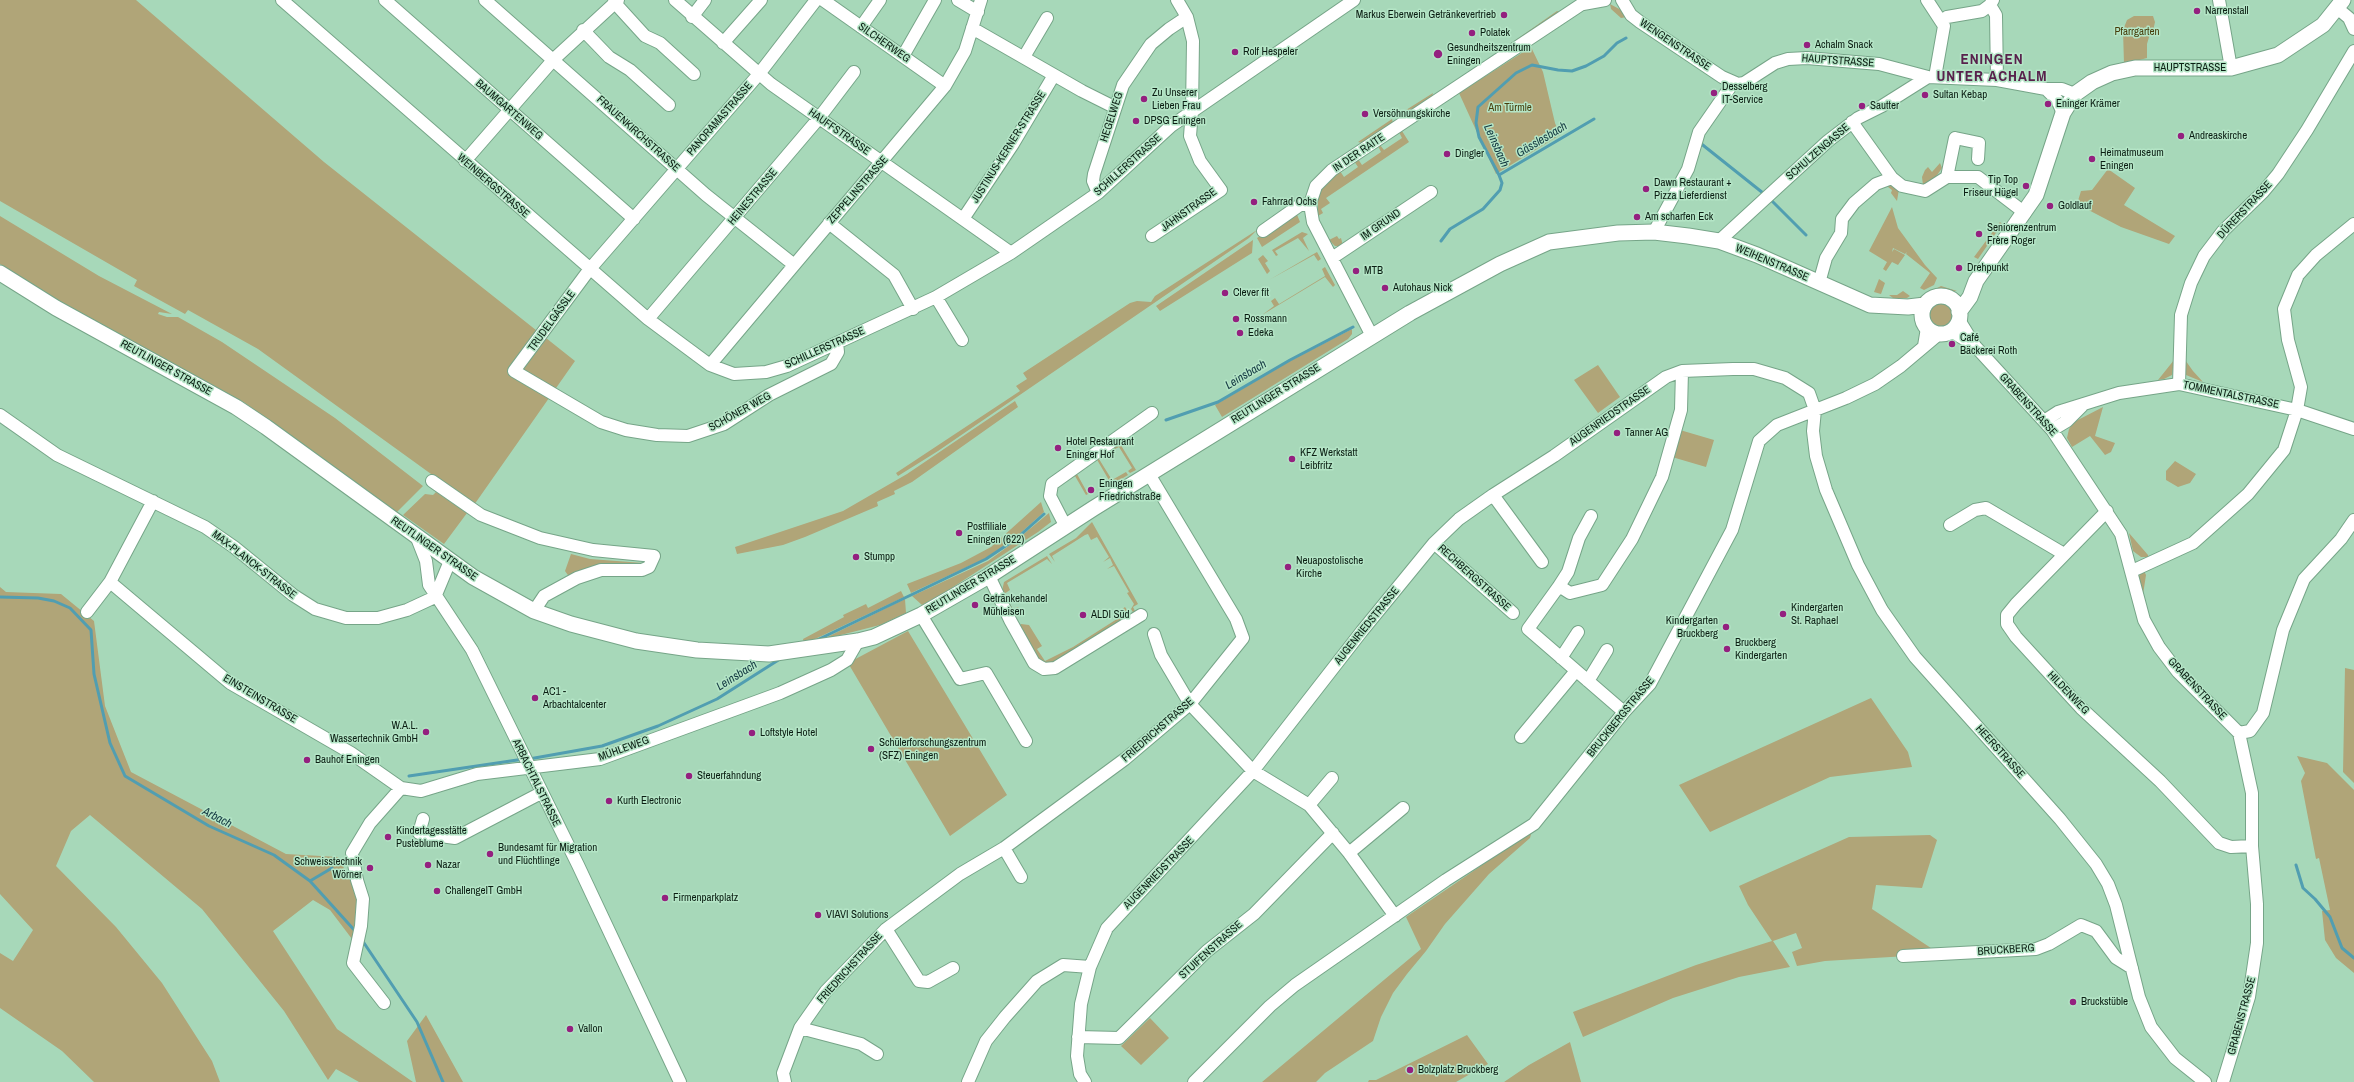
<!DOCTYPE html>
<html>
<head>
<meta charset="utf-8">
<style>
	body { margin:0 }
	canvas { display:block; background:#a7d8b9 }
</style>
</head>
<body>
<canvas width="2354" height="1082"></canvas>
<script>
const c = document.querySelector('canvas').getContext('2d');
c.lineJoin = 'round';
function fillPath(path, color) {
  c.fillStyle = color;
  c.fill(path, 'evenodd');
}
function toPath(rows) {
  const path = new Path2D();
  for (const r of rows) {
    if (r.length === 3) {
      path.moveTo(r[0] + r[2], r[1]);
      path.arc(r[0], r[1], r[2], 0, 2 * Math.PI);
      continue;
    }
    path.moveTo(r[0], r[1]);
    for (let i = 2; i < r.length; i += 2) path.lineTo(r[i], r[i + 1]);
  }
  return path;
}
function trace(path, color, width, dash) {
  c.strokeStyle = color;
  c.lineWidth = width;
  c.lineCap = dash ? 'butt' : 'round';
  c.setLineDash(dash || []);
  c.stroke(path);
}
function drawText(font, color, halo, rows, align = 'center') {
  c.font = font + ' "Archivo Narrow",sans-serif';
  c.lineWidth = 3;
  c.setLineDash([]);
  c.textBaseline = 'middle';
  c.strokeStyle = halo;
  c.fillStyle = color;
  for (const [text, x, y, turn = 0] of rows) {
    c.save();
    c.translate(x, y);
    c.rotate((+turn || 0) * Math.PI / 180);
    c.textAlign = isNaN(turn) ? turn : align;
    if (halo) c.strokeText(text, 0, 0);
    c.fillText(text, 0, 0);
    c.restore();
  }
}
const green = toPath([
	[0,0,136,0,324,162,575,361,474,505,258,349,188,310,185,314,134,286,137,280,0,201],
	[1610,4,1621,10,1627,17,1621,18,1611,9],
	[1557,11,1560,12,1491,60,1490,58],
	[2134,16,2153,16,2155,22,2153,31,2151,30,2147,44,2147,58,2124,64,2123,30,2127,20],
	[1531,47,1543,72,1555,123,1560,135,1496,174,1459,93],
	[1433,93,1432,97,1404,116,1398,115],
	[1392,119,1393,123,1362,143,1358,142],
	[1402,131,1409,142,1326,198,1330,203,1321,209,1323,213,1318,216,1318,196,1325,184,1340,171,1344,177,1358,167,1354,161,1358,159,1362,165,1381,152,1378,146,1380,145,1384,150,1402,138,1399,132],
	[1940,163,1942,168,1931,184,1927,186,1923,185,1922,177,1925,170,1928,167,1932,172],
	[2108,169,2135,188,2124,205,2175,236,2169,244,2121,227,2077,204,2081,191,2092,190],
	[1886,183,1899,189,1897,201,1891,193,1892,190,1884,184],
	[1892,207,1898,228,1925,265,1937,278,1934,285,1924,290,1920,288,1930,273,1906,254,1907,252,1905,254,1893,248,1892,252,1894,249,1905,255,1898,265,1892,262,1886,271,1883,269,1887,262,1869,251],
	[1296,212,1300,222,1262,247,1257,238],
	[0,216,99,276,172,314,159,312,158,314,167,317,178,317,222,342,335,418,423,486,396,513,245,403,25,282,0,264],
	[2000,222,2002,224,1978,259,1974,257],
	[1257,230,1249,238,938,451,898,476,896,473,1020,391,1016,386,1027,379,1023,373,1130,303,1137,301,1151,302,1155,296],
	[1302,232,1308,234,1303,238,1309,251,1298,238,1275,251,1278,255,1276,256,1272,250],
	[1337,236,1339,239,1341,238,1343,246,1335,246,1329,240],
	[1253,240,1252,253,1160,311,1156,306],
	[1317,252,1321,259,1318,261,1314,255,1269,280],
	[1263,255,1268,261,1265,263,1270,271,1267,274,1258,259],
	[1325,267,1335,285,1333,287,1325,277,1262,315,1274,306,1271,301,1275,298,1279,304,1325,276,1322,269],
	[1879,279,1885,283,1881,294,1874,292],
	[1941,286,1957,291,1934,293,1922,300,1914,300],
	[1903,291,1910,296,1907,298,1893,298,1889,295,1897,295],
	[1941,315,11],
	[1352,329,1352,334,1348,339,1222,417,1215,405,1290,361],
	[2183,357,2193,371,2203,382,2186,375,2183,371],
	[2174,360,2172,375,2164,379,2158,380],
	[1598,365,1620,397,1598,413,1574,380],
	[1015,401,1018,407,912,482,894,491,895,494,877,502,878,506,805,537,783,545,737,554,735,547,843,511,907,474],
	[2103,407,2095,436,2115,443,2111,452,2105,455,2090,436,2072,447,2067,438,2069,429,2074,422],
	[1680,430,1714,440,1706,467,1672,457],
	[1119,442,1136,470,1130,473,1128,471,1132,468,1119,447,1113,450,1112,447],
	[1104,452,1106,455,1099,459,1112,480,1126,472,1128,475,1118,481,1110,482,1096,458],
	[2175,461,2196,474,2190,483,2178,487,2166,480,2166,471],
	[1081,468,1083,470,1077,474,1088,494,1086,495,1075,476,1069,480,1067,478],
	[436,492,467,513,444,544,403,515,425,494,433,495],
	[1041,502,1044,512,1015,538,986,558,911,593,907,584,961,563,991,547],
	[1049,513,1051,522,1038,532,947,591,922,605,912,596,988,561,1014,542],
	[1092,522,1138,604,1133,607,1136,613,1134,614,1131,609,1134,604,1127,593,1129,592,1114,566,1107,569,1113,565,1110,558,1103,562,1109,557,1097,537,1091,540,1088,534,1085,535,1052,556,1055,562,1049,554,1076,538],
	[2129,533,2148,555,2148,557,2141,557,2133,551],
	[571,554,590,559,643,563,643,566,570,578,565,571],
	[1047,556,1052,564,1047,559,1007,583,1010,590,1004,594,1013,609,1018,607,1019,609,1011,611,1002,591,1004,582],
	[2141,571,2144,571,2146,575,2142,601,2138,579],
	[0,587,6,592,61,594,94,621,105,706,131,772,286,854,338,857,359,896,352,939,330,910,313,900,273,931,337,1029,413,1082,359,1082,336,1069,328,1080,284,1011,202,909,90,815,71,831,56,866,116,927,162,983,212,1061,220,1082,94,1082,62,1051,0,1008,0,953,13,961,33,930,0,894],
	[901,591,904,597,815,639,804,643,803,639,844,617,843,615,866,604,868,608],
	[905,599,906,613,880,625,821,640],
	[1125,607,1131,616,1056,662,1047,664,1038,659,1019,626,1021,624,1029,625,1042,646,1037,649,1045,661,1073,647,1117,619,1115,614],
	[908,631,1007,795,950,836,848,663],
	[2345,668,2354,670,2354,783,2343,772],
	[1871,698,1908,752,1912,767,1830,777,1710,832,1679,785],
	[2297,756,2327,763,2354,790,2354,973,2336,958,2325,940,2322,911,2330,910,2319,858,2316,859,2301,781,2305,773],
	[1532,831,1530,838,1489,874,1445,924,1426,951,1407,974,1393,993,1381,1017,1373,1041,1325,1073,1316,1082,1262,1082,1421,949,1406,917],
	[1930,835,1937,840,1922,888,1876,885,1872,909,1940,954,1825,961,1797,966,1792,952,1802,948,1796,933,1773,941,1790,967,1739,977,1673,998,1583,1037,1573,1012,1696,965,1772,941,1748,905,1739,886,1849,837],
	[426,1015,463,1082,416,1082,407,1041],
	[1150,1018,1169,1038,1141,1065,1121,1046],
	[1467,1035,1488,1064,1456,1082,1368,1082,1369,1080,1376,1080],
	[1570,1042,1581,1082,1504,1082,1529,1065]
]);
const stream = toPath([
	[1699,142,1763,193],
	[1499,175,1594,119],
	[1771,200,1806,235],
	[1441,241,1450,229,1483,209,1500,190,1502,183,1499,175,1479,137,1476,123,1478,107,1516,73,1532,65,1558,70,1572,71,1586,66,1604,56,1617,43,1626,38],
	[1166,420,1218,402,1290,360,1353,327],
	[0,597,38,598,54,601,70,608,91,630,94,674,110,743,125,776,209,826,274,855,310,881,356,932],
	[815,641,986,559,1016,539,1044,514],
	[529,759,602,746,658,726,717,699,780,659],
	[409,776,524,759],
	[2296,865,2303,888,2315,899,2330,917,2342,948,2354,958],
	[310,881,332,868],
	[362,940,417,1022,443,1082]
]);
const minor = toPath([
	[282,0,648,319,710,365,734,374,766,372,787,366,936,297,1011,253,1098,193,1171,126,1354,0],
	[385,0,634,219],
	[485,0,706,195,793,264],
	[675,0,771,84,1011,253],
	[816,0,759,74,589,270,514,371,601,422,626,430,657,435,688,436,724,424,769,395,831,364,838,352,837,343],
	[823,0,945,86],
	[958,0,978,12],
	[1622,0,1631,15,1640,22,1722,77,1738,84,1744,83,1775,63,1788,59,1807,58,1879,64,1928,77,1997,80,2046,89,2062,89,2075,94],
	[1927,0,1944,26,1935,77],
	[2219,0,2231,68],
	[614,2,645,36,660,43,694,74],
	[1583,4,1605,0],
	[1990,5,1996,15,1997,80],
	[2337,8,2349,18,2354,29],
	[692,17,705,0],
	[1941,21,1947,17,1982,11,1990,5,1993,0],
	[861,27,880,0],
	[972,28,1082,91,1114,107],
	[583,30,609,57,630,70,669,105],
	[723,43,761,0],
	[903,56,935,0],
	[1024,57,1047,18],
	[2046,89,2057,100,2063,113],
	[1852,122,1892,178],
	[465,161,554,59,618,0],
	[1947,177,1955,138,1979,143,1978,159],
	[1098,193,1093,181,1094,174,1123,85,1151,44,1169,29,1187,17],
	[963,219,1013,144,1054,75],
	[829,223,894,275,913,309],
	[1263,231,1300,205,1310,204],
	[1654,232,1688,169,1699,132,1733,83],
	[1152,236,1221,190,1200,161,1190,136,1192,111,1193,41,1187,17,1177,0],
	[1719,241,1828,141,1858,118,1882,106,1928,77],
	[1332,258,1431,192],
	[1819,283,1826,258,1841,233,1842,219,1854,203,1876,184,1892,178,1902,186,1925,191,1947,177,1978,177,2025,213],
	[936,297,962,340],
	[648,319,819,118,854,72],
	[1959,320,1975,346,2052,430,2121,534,2144,620,2159,647,2178,672,2239,733,2252,793,2252,846,2257,904,2257,943,2249,997,2223,1082],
	[1951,331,1974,345],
	[1372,336,1313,222,1310,204,1316,186,1332,170,1588,0],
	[1924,346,1927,328],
	[710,365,945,86,965,51,981,0],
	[2179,384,2181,315,2191,283,2204,256,2223,231,2263,192,2278,174,2307,130,2354,51],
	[0,415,57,455,205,527,234,547,293,595,315,609,346,618,378,618,407,610,435,597],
	[2044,421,2058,412,2119,393,2179,384,2297,410,2354,429],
	[2052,430,2067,421,2082,406],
	[432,481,481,515,540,538,593,550,654,556,649,567,642,570,601,570,577,578,544,596,534,611],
	[1493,495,1542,562],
	[2107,511,2016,604,2007,615,2007,624,2016,637,2081,708,2160,781,2219,843,2231,847,2252,846],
	[1950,525,1975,510,1986,508,2064,554],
	[1066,527,1050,496,1052,484,1152,413],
	[417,538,426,561,429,585,472,650,578,865,680,1082],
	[1434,543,1513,613],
	[2132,571,2193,543,2248,494,2284,450,2297,410,2301,387,2288,340,2284,309,2298,275,2316,255,2354,224],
	[989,576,1010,620,1034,663,1044,669,1055,668,1141,615],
	[110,582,230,683,351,753,401,788,421,791,477,774,600,759,780,693,831,670,847,660,858,641],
	[1559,586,1568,572,1579,538,1591,516],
	[435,597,450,561],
	[87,612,110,582,153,501],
	[921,615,960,679,986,673,1026,741],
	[1154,634,1161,655,1190,704,1253,771,1309,805,1349,853,1395,916],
	[1561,658,1578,632],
	[1588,681,1607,650],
	[1624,712,1528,629,1559,586,1570,593,1602,585,1632,539,1662,477,1681,410,1682,371],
	[2239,733,2250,731,2263,713,2283,630,2304,579,2341,539,2354,520],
	[1521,737,1575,672],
	[1309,805,1332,778],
	[423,819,419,833,455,838,541,793],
	[1004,848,1021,877],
	[1349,853,1403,808],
	[886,929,919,981,928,982,953,968],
	[1903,956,2036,949,2049,944,2081,925,2096,931,2116,958,2132,968],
	[384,1003,353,963,361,926,363,899,357,880,352,853,370,823,401,788],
	[800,1028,861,1044,877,1054],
	[1078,1037,1119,1038,1207,951,1254,914,1333,833],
	[785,1082,783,1073,800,1028,826,991,886,929,960,874,1004,848,1125,759,1190,704,1243,638,1236,619,1149,474],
	[968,1082,986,1041,1005,1017,1037,981,1063,965,1090,967],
	[1085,1082,1080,1074,1077,1056,1081,1004,1090,967,1107,928,1253,771,1362,631,1434,543,1459,519,1493,495,1554,456,1666,377,1682,371,1733,369,1754,369,1785,378,1809,393,1815,410,1813,431,1816,456,1826,490,1858,565,1882,610,1915,657,2060,819,2096,864,2108,884,2116,905,2139,997,2151,1027,2175,1058,2205,1082],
	[1194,1082,1270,1006,1295,985,1446,880,1534,824,1624,712,1650,684,1732,530,1759,441,1777,425,1846,398,1875,384,1901,366,1939,334]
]);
const major = toPath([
	[0,273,56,308,236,407,266,427,473,577,534,611,571,624,636,641,697,650,769,654,858,641,874,637,921,615,989,576,1094,508,1410,313,1500,264,1549,242,1618,233,1654,232,1688,236,1719,241,1757,255,1870,305,1908,307,1925,305],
	[1941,315,19],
	[1959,312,1970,297,1976,281,2036,195,2063,113,2075,94,2092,82,2112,73,2135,68,2231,68,2278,55,2323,25,2343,0]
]);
const markers = [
	[2197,11,4,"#94207f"],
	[1504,15,4,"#94207f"],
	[1472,33,4,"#94207f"],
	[1807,45,4,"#94207f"],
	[1235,52,4,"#94207f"],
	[1438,54,5,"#94207f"],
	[1714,93,4,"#94207f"],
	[1925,95,4,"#94207f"],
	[1144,99,4,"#94207f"],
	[2048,104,4,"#94207f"],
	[1862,106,4,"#94207f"],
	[1365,114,4,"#94207f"],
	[1136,121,4,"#94207f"],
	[2181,136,4,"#94207f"],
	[1447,154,4,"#94207f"],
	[2092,159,4,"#94207f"],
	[2026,186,4,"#94207f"],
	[1646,189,4,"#94207f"],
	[1254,202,4,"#94207f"],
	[2050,206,4,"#94207f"],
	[1637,217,4,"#94207f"],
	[1979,234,4,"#94207f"],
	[1959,268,4,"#94207f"],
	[1356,271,4,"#94207f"],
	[1385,288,4,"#94207f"],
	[1225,293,4,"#94207f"],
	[1236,319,4,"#94207f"],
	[1240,333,4,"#94207f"],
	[1952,344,4,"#94207f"],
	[1617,433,4,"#94207f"],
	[1058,448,4,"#94207f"],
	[1292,459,4,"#94207f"],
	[1091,490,4,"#94207f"],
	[959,533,4,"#94207f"],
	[856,557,4,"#94207f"],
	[1288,567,4,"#94207f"],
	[975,605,4,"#94207f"],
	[1783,614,4,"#94207f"],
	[1083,615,4,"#94207f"],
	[1726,627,4,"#94207f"],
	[1727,649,4,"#94207f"],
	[535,698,4,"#94207f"],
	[426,732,4,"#94207f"],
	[752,733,4,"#94207f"],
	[871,749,4,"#94207f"],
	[307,760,4,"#94207f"],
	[689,776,4,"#94207f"],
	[609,801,4,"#94207f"],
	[388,837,4,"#94207f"],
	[490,854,4,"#94207f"],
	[428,865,4,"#94207f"],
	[370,868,4,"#94207f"],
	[437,891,4,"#94207f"],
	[665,898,4,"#94207f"],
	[818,915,4,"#94207f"],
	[2073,1002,4,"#94207f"],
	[570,1029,4,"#94207f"],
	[1410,1070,4,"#94207f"]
];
const poiNames = [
	["Narrenstall",2205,11],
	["Markus Eberwein Getränkevertrieb",1496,15,"right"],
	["Polatek",1480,33],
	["Achalm Snack",1815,45],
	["Gesundheitszentrum",1447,48],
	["Eningen",1447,61],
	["Rolf Hespeler",1243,52],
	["Desselberg",1722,87],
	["IT-Service",1722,100],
	["Zu Unserer",1152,93],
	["Lieben Frau",1152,106],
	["Sultan Kebap",1933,95],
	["Eninger Krämer",2056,104],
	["Sautter",1870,106],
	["Versöhnungskirche",1373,114],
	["DPSG Eningen",1144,121],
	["Andreaskirche",2189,136],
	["Heimatmuseum",2100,153],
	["Eningen",2100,166],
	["Dingler",1455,154],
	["Tip Top",2018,180,"right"],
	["Friseur Hügel",2018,193,"right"],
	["Dawn Restaurant +",1654,183],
	["Pizza Lieferdienst",1654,196],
	["Fahrrad Ochs",1262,202],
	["Goldlauf",2058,206],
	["Am scharfen Eck",1645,217],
	["Seniorenzentrum",1987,228],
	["Frère Roger",1987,241],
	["Drehpunkt",1967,268],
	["MTB",1364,271],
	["Autohaus Nick",1393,288],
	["Clever fit",1233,293],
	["Rossmann",1244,319],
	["Edeka",1248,333],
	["Café",1960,338],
	["Bäckerei Roth",1960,351],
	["Tanner AG",1625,433],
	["Hotel Restaurant",1066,442],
	["Eninger Hof",1066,455],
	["KFZ Werkstatt",1300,453],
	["Leibfritz",1300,466],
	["Eningen",1099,484],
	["Friedrichstraße",1099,497],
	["Postfiliale",967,527],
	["Eningen (622)",967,540],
	["Stumpp",864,557],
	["Neuapostolische",1296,561],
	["Kirche",1296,574],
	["Getränkehandel",983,599],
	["Mühleisen",983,612],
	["Kindergarten",1791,608],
	["St. Raphael",1791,621],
	["ALDI Süd",1091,615],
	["Kindergarten",1718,621,"right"],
	["Bruckberg",1718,634,"right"],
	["Bruckberg",1735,643],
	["Kindergarten",1735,656],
	["AC1 -",543,692],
	["Arbachtalcenter",543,705],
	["W.A.L.",418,726,"right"],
	["Wassertechnik GmbH",418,739,"right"],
	["Loftstyle Hotel",760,733],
	["Schülerforschungszentrum",879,743],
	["(SFZ) Eningen",879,756],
	["Bauhof Eningen",315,760],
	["Steuerfahndung",697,776],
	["Kurth Electronic",617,801],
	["Kindertagesstätte",396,831],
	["Pusteblume",396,844],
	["Bundesamt für Migration",498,848],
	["und Flüchtlinge",498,861],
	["Schweisstechnik",362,862,"right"],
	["Wörner",362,875,"right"],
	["Nazar",436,865],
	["ChallengeIT GmbH",445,891],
	["Firmenparkplatz",673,898],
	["VIAVI Solutions",826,915],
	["Bruckstüble",2081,1002],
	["Vallon",578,1029],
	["Bolzplatz Bruckberg",1418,1070]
];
const parkNames = [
	["Pfarrgarten",2137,32],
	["Am Türmle",1510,108]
];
const streetNames = [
	["SILCHERWEG",884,43,35],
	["WENGENSTRASSE",1675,45,34],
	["HAUPTSTRASSE",1838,61,4],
	["HAUPTSTRASSE",2190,68],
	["BAUMGARTENWEG",509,110,41],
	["HEGELWEG",1112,117,-72],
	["PANORAMASTRASSE",720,119,-49],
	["HAUFFSTRASSE",839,132,35],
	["FRAUENKIRCHSTRASSE",638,134,42],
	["JUSTINUS-KERNER-STRASSE",1009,147,-58],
	["SCHULZENGASSE",1818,152,-41],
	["IN DER RAITE",1359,153,-34],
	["SCHILLERSTRASSE",1128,165,-42],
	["WEINBERGSTRASSE",493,186,41],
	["ZEPPELINSTRASSE",858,190,-49],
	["HEINESTRASSE",753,197,-50],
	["JAHNSTRASSE",1189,210,-36],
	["DÜRERSTRASSE",2245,210,-47],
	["IM GRUND",1381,225,-35],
	["WEIHENSTRASSE",1772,263,23],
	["TRUDELGÄSSLE",552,321,-54],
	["SCHILLERSTRASSE",825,348,-24],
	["REUTLINGER STRASSE",166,368,29],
	["REUTLINGER STRASSE",1276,394,-32],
	["TOMMENTALSTRASSE",2231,395,12],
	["GRABENSTRASSE",2028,405,48],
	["SCHÖNER WEG",740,412,-29],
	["AUGENRIEDSTRASSE",1610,416,-35],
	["REUTLINGER STRASSE",434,549,35],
	["MAX-PLANCK-STRASSE",254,565,38],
	["RECHBERGSTRASSE",1474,578,42],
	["REUTLINGER STRASSE",971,585,-31],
	["AUGENRIEDSTRASSE",1367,626,-51],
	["GRABENSTRASSE",2197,689,47],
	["HILDENWEG",2068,693,46],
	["EINSTEINSTRASSE",260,699,31],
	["BRUCKBERGSTRASSE",1621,717,-51],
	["FRIEDRICHSTRASSE",1158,730,-41],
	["MÜHLEWEG",624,749,-20],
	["HEERSTRASSE",2000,752,48],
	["ARBACHTALSTRASSE",536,783,64],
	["AUGENRIEDSTRASSE",1159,873,-46],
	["STUIFENSTRASSE",1211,950,-42],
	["BRUCKBERG",2006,950,-4],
	["FRIEDRICHSTRASSE",850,968,-48],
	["GRABENSTRASSE",2242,1016,-75]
];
const waterNames = [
	["Gässlesbach",1542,140,-31],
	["Leinsbach",1496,146,66],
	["Leinsbach",1246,375,-31],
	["Leinsbach",737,676,-32],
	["Arbach",217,818,27]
];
const districtNames = [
	["ENINGEN",1992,60],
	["UNTER ACHALM",1992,77]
];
fillPath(green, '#b0a578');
trace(stream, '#519eb1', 3);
trace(minor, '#76a588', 14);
trace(major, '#76a588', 17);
trace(minor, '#fff', 12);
trace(major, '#fff', 15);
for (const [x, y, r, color] of markers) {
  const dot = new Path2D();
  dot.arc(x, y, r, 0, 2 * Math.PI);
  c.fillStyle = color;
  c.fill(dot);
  trace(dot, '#b4e5c6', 1.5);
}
drawText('11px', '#0b1e13', '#b4e5c6', poiNames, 'left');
drawText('11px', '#463c0a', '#b4e5c6', parkNames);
drawText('11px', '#0b1e13', '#b4e5c6', streetNames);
drawText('italic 12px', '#133841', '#b4e5c6', waterNames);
c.letterSpacing = '1px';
drawText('bold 15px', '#58214c', '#b4e5c6', districtNames);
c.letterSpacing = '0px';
</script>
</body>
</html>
